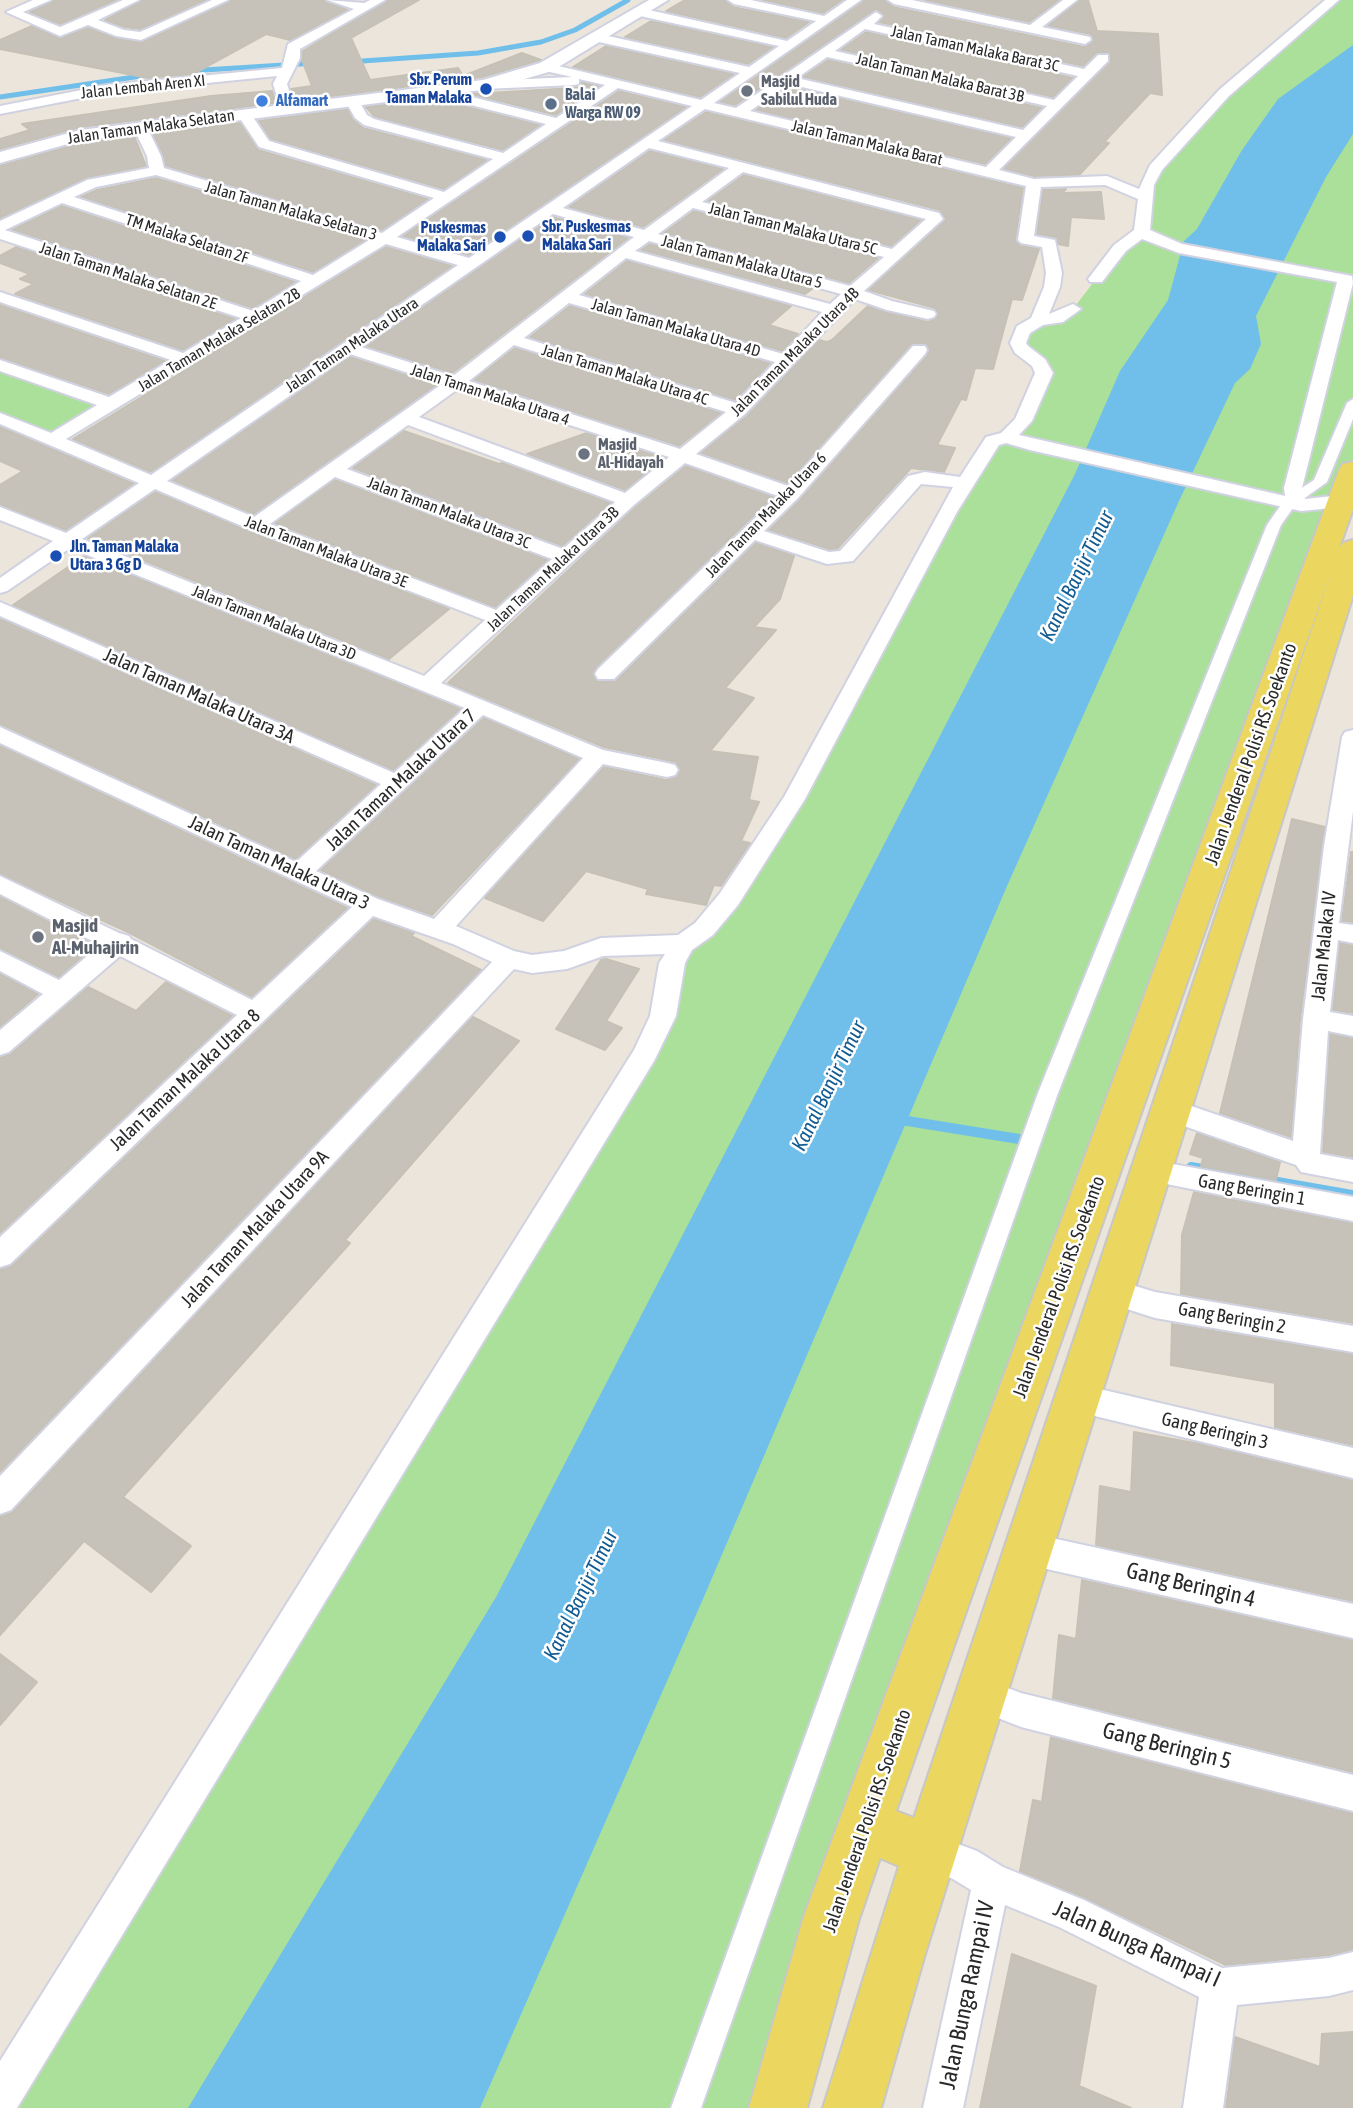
<!DOCTYPE html>
<html>
<head>
<meta charset="utf-8">
<style>
	body { margin:0 }
	canvas { display:block; background:#ebe5db }
</style>
</head>
<body>
<canvas width="1353" height="2108"></canvas>
<script>
const c = document.querySelector('canvas').getContext('2d');
c.lineJoin = 'round';
function fillPath(path, color) {
  c.fillStyle = color;
  c.fill(path, 'evenodd');
}
function toPath(rows) {
  const path = new Path2D();
  for (const r of rows) {
    path.moveTo(r[0], r[1]);
    for (let i = 2; i < r.length; i += 2) path.lineTo(r[i], r[i + 1]);
  }
  return path;
}
function trace(path, color, width, dash) {
  c.strokeStyle = color;
  c.lineWidth = width;
  c.lineCap = dash ? 'butt' : 'round';
  c.setLineDash(dash || []);
  c.stroke(path);
}
function drawText(font, color, halo, rows, align = 'center') {
  c.font = font + ' "Asap Condensed",sans-serif';
  c.lineWidth = 5;
  c.setLineDash([]);
  c.textBaseline = 'middle';
  c.strokeStyle = halo;
  c.fillStyle = color;
  for (const [text, x, y, turn = 0] of rows) {
    c.save();
    c.translate(x, y);
    c.rotate((+turn || 0) * Math.PI / 180);
    c.textAlign = isNaN(turn) ? turn : align;
    if (halo) c.strokeText(text, 0, 0);
    c.fillText(text, 0, 0);
    c.restore();
  }
}
const green = toPath([
	[1333,0,1353,0,1353,470,778,2108,0,2108,0,2098,645,1054,672,963,704,929,743,898,947,512,992,441,1007,437,1044,373,1021,349,1023,330,1073,309,1096,279,1142,232,1147,185,1185,133],
	[0,369,100,407,55,434,0,413]
]);
const water = toPath([
	[1353,45,1353,134,1326,177,1256,316,1261,344,1250,369,1235,383,1179,501,1007,886,703,1599,480,2108,188,2108,496,1597,1075,474,1120,371,1168,300,1184,241,1197,229,1242,150,1278,99]
]);
const streamFar1 = toPath([
	[348,62,478,53,541,42,575,30,628,0],
	[188,71,316,63],
	[0,97,148,75]
]);
const stream = toPath([
	[895,1119,1019,1139],
	[1191,1167,1353,1195]
]);
const building = toPath([
	[53,0,116,0,60,24,30,12,53,0],
	[141,0,206,0,140,29,125,27,105,20,141,0],
	[230,0,325,0,347,10,290,40,266,34,193,74,148,78,0,49,0,40,32,26,59,38,88,28,115,38,142,42,230,0],
	[387,0,419,0,351,38,370,80,458,68,463,76,522,53,541,60,482,77,295,101,291,89,312,86,302,60,303,51,387,0],
	[685,0,725,0,733,7,809,22,786,38,666,11,685,0],
	[763,0,842,0,823,13,763,0],
	[864,0,886,0,893,7,1084,47,1093,41,1091,34,1048,26,1080,0,1088,0,1097,31,1158,34,1162,95,1150,93,1104,142,1109,143,1079,175,1034,176,1004,169,1110,63,1110,53,1096,53,1083,66,879,22,885,16,876,9,735,105,720,102,864,0],
	[925,0,1059,0,1029,22,925,0],
	[651,21,773,47,748,64,625,37,651,21],
	[866,32,1073,78,1053,97,841,50,866,32],
	[606,46,734,74,700,97,573,67,606,46],
	[828,60,1042,108,1022,127,803,77,828,60],
	[582,82,599,86,556,115,471,94,574,88,581,86,582,82],
	[790,87,1011,138,985,164,756,110,790,87],
	[272,91,276,103,80,127,0,149,0,139,30,130,22,124,211,96,272,91],
	[619,91,686,107,469,255,403,236,619,91],
	[434,99,540,125,503,150,375,117,366,107,434,99],
	[347,109,353,120,363,128,487,160,444,189,271,139,259,121,347,109],
	[706,112,1023,188,1015,240,1021,246,1039,249,1022,300,1012,299,993,369,975,368,966,400,961,399,937,445,955,448,944,472,911,468,837,549,829,549,769,530,800,500,927,356,929,351,927,345,911,344,787,483,701,453,747,416,819,340,827,342,832,340,868,306,927,322,936,318,938,313,935,308,869,290,945,221,945,218,940,210,664,140,706,112],
	[240,123,258,150,428,199,382,230,166,166,153,134,240,123],
	[134,136,146,166,86,178,0,218,0,165,83,143,134,136],
	[650,151,723,169,643,227,569,207,650,151],
	[744,175,921,220,891,246,708,201,744,175],
	[156,178,365,240,313,272,81,197,97,190,156,178],
	[1066,189,1062,193,1101,192,1104,219,1071,217,1068,246,1058,244,1055,237,1037,234,1043,190,1066,189],
	[62,206,295,282,253,308,12,230,62,206],
	[694,211,878,258,849,283,664,233,694,211],
	[553,217,628,238,452,373,367,346,553,217],
	[650,244,812,289,805,294,641,250,650,244],
	[16,247,235,319,183,350,15,294,34,284,20,279,30,274,0,263,0,256,16,247],
	[386,247,452,266,151,472,73,439,386,247],
	[627,261,791,306,769,325,798,334,782,351,585,294,627,261],
	[0,305,165,361,109,394,0,358,0,305],
	[570,306,770,363,735,400,530,337,570,306],
	[515,348,721,413,679,446,474,380,515,348],
	[350,357,436,385,254,514,172,480,350,357],
	[0,427,134,484,66,530,0,505,0,485,23,471,0,461,0,427],
	[404,431,499,464,502,463,610,503,562,546,353,468,404,431],
	[587,433,664,458,625,490,527,454,587,433],
	[686,466,773,497,596,667,593,675,598,682,616,681,756,543,794,556,780,599,754,627,776,630,725,688,754,698,710,751,758,757,749,800,759,802,741,841,750,843,721,886,714,885,706,905,646,894,648,889,586,871,543,921,485,898,604,767,666,780,677,776,680,769,676,762,604,747,448,683,637,506,686,466],
	[335,480,547,560,495,607,275,523,335,480],
	[155,492,248,531,449,609,389,659,88,538,155,492],
	[84,556,460,709,393,770,13,605,84,556],
	[0,619,376,785,296,859,0,724,0,619],
	[484,718,579,759,432,915,379,897,321,870,484,718],
	[0,746,347,908,252,997,130,933,0,874,0,746],
	[1292,819,1325,827,1300,1019,1291,1137,1220,1113,1292,819],
	[1351,852,1353,852,1353,922,1342,921,1351,852],
	[0,897,95,946,59,977,0,948,0,897],
	[374,919,414,933,411,936,481,970,0,1472,0,1269,12,1266,374,919],
	[1340,943,1353,945,1353,1013,1333,1010,1340,943],
	[606,959,639,969,606,1021,622,1028,605,1050,556,1029,601,960,606,959],
	[0,974,38,994,0,1027,0,974],
	[166,982,232,1016,0,1233,0,1057,11,1054,88,987,136,1011,166,982],
	[473,1017,519,1041,345,1240,350,1243,123,1497,191,1546,151,1592,84,1541,0,1635,0,1516,13,1512,473,1017],
	[1330,1034,1353,1038,1353,1157,1323,1152,1330,1034],
	[1197,1133,1280,1162,1276,1180,1201,1166,1203,1158,1190,1154,1197,1133],
	[1194,1192,1353,1223,1353,1323,1181,1294,1182,1235,1194,1192],
	[1172,1324,1353,1354,1353,1445,1275,1427,1275,1383,1171,1365,1172,1324],
	[1134,1432,1200,1444,1353,1480,1353,1601,1096,1545,1100,1486,1131,1492,1134,1432],
	[1082,1580,1353,1640,1353,1772,1053,1698,1059,1635,1076,1639,1082,1580],
	[0,1654,37,1682,0,1725,0,1654],
	[1051,1737,1353,1813,1353,1950,1329,1955,1226,1965,1085,1898,1020,1871,1033,1800,1042,1802,1051,1737],
	[1012,1954,1096,1986,1079,2086,1131,2108,980,2108,1012,1954],
	[1353,2032,1353,2108,1226,2108,1235,2037,1320,2067,1322,2034,1353,2032]
]);
const pedestrian = toPath([
	[1353,399,1353,419,1327,482,1295,505,1281,525,1058,1093,701,2108,671,2108,1038,1093,1267,525,1285,499,1314,480,1347,403,1353,399]
]);
const minor = toPath([
	[33,0,51,0,23,12,60,27,123,0,139,0,98,20,124,30,140,32,212,0,228,0,141,40,116,36,88,25,60,36,6,12,33,0],
	[327,0,364,3,370,0,385,0,300,49,300,58,287,84,295,109,293,112,288,113,281,109,273,84,277,76,107,93,0,114,0,106,107,85,282,68,288,44,354,9,327,0],
	[728,0,751,0,824,16,847,0,861,0,714,103,736,108,876,12,882,16,874,24,1084,69,1098,55,1108,55,1108,61,999,170,1034,179,1107,176,1139,189,1150,165,1219,90,1325,0,1339,0,1229,96,1162,170,1154,185,1150,230,1182,244,1352,276,1353,283,1302,488,1305,499,1342,495,1351,501,1342,507,1301,511,1030,450,1006,443,999,445,957,512,805,799,738,905,713,935,692,950,685,963,676,1016,654,1061,17,2108,0,2108,0,2061,634,1050,650,1016,659,963,665,954,603,956,567,969,532,973,514,969,11,1510,0,1514,0,1476,492,962,453,944,373,916,10,1264,0,1267,0,1237,237,1015,120,956,9,1052,0,1055,0,1030,43,994,0,971,0,951,59,980,100,945,0,894,0,876,119,933,129,936,131,939,252,1000,352,907,0,743,0,727,296,862,381,784,0,616,0,602,394,773,465,708,70,548,7,591,0,593,0,578,53,541,0,520,0,507,66,533,139,483,0,424,0,413,51,433,97,405,0,371,0,360,109,397,171,360,0,302,0,292,183,353,241,318,0,239,0,221,87,180,149,168,147,156,133,127,140,123,147,127,161,156,164,168,382,233,434,198,259,147,237,114,239,111,249,111,269,141,444,192,493,159,364,125,355,118,346,102,348,99,358,99,367,115,374,119,503,153,546,124,431,95,431,89,436,88,556,118,605,85,579,79,579,84,574,85,484,89,477,85,484,81,572,77,541,70,539,67,546,63,701,100,740,73,599,42,593,38,599,34,749,67,779,46,640,16,634,12,640,8,787,41,816,21,734,4,728,0],
	[865,29,1078,76,1054,100,835,51,865,29],
	[827,57,1047,106,1023,130,797,78,827,57],
	[789,84,1016,137,986,167,750,111,789,84],
	[618,88,692,106,469,258,397,237,618,88],
	[705,109,1026,186,1018,240,1021,243,1042,247,1046,273,1044,287,1031,318,1017,326,1010,343,1015,353,1032,366,1035,373,1015,419,1001,433,986,437,960,477,925,472,908,476,840,551,829,552,764,531,798,498,925,354,927,350,925,346,913,346,788,486,696,454,745,414,855,299,887,310,928,319,934,317,936,314,934,311,892,301,864,291,943,219,939,213,658,141,705,109],
	[649,148,729,168,644,230,563,208,649,148],
	[743,172,926,219,892,249,702,202,743,172],
	[156,175,371,239,313,275,74,197,96,187,156,175],
	[1105,185,1138,199,1134,230,1114,245,1088,279,1090,282,1102,282,1126,251,1142,239,1179,253,1337,282,1284,488,1285,496,1019,435,1032,421,1053,373,1045,359,1028,346,1026,343,1030,333,1043,325,1063,322,1081,309,1073,304,1049,314,1060,287,1062,273,1055,240,1034,236,1041,187,1105,185],
	[62,203,301,281,253,311,5,230,62,203],
	[693,208,884,257,850,286,658,234,693,208],
	[553,214,634,237,453,376,361,347,553,214],
	[649,241,841,294,830,304,635,251,649,241],
	[386,244,458,265,151,475,66,439,386,244],
	[626,258,822,312,783,354,579,295,626,258],
	[569,303,775,362,736,403,524,338,569,303],
	[514,345,726,412,680,449,469,381,514,345],
	[350,354,442,384,254,517,167,481,350,354],
	[458,389,669,457,625,493,419,417,458,389],
	[408,425,615,502,563,549,347,469,408,425],
	[685,463,778,496,598,669,595,674,598,679,614,679,755,540,827,564,853,561,921,484,953,487,784,797,720,893,695,923,678,935,601,938,564,951,532,955,514,951,456,926,603,764,667,777,675,775,678,770,675,765,667,763,603,750,441,683,635,504,685,463],
	[335,477,552,559,496,610,270,524,335,477],
	[155,489,249,529,485,620,424,676,82,539,155,489],
	[483,715,583,758,434,919,378,899,316,871,483,715],
	[888,0,912,0,1030,25,1063,0,1077,0,1042,27,1090,37,1091,40,1085,44,894,4,888,0],
	[1353,730,1353,811,1339,923,1353,925,1353,943,1338,940,1330,1012,1353,1016,1353,1036,1328,1031,1320,1154,1353,1160,1353,1182,1301,1172,1296,1165,1161,1118,1158,1110,1161,1102,1171,1099,1293,1141,1303,1019,1324,846,1342,737,1345,732,1353,730],
	[1151,1160,1353,1197,1353,1221,1141,1179,1137,1171,1141,1163,1151,1160],
	[1112,1279,1155,1292,1353,1326,1353,1352,1155,1318,1102,1301,1097,1292,1102,1283,1112,1279],
	[1078,1384,1353,1448,1353,1478,1078,1412,1067,1408,1063,1398,1067,1388,1078,1384],
	[1029,1533,1353,1604,1353,1638,1029,1565,1017,1560,1013,1549,1017,1538,1029,1533],
	[982,1678,1021,1693,1353,1775,1353,1811,1021,1727,970,1707,965,1695,970,1683,982,1678],
	[931,1834,977,1851,1003,1867,1084,1900,1222,1968,1329,1958,1353,1952,1353,1990,1329,1996,1237,2005,1223,2108,1183,2108,1199,1997,1059,1927,1005,1905,963,2108,923,2108,971,1890,953,1879,918,1865,913,1852,918,1839,931,1834]
]);
const tertiary = toPath([
	[649,0,668,0,552,71,490,89,82,140,0,163,0,152,80,130,483,80,540,63,649,0]
]);
const primary = toPath([
	[1353,462,1353,509,1339,548,1343,543,1353,540,1353,595,925,1954,881,2108,823,2108,899,1866,880,1858,859,1919,807,2108,749,2108,803,1919,1339,470,1343,464,1353,462],
	[1333,566,914,1818,896,1811,1333,566]
]);
const markers = [
	[486,89,7,"#1a4fb4"],
	[747,91,7,"#6b7280"],
	[262,101,7,"#3f7fe0"],
	[551,104,7,"#5c6f8a"],
	[528,236,7,"#1a4fb4"],
	[500,237,7,"#1a4fb4"],
	[584,454,7,"#6b7280"],
	[56,556,7,"#1a4fb4"],
	[38,937,7,"#6b7280"]
];
const farStreetnames = [
	["Jalan Taman Malaka Barat 3C",975,49,12],
	["Jalan Taman Malaka Barat 3B",940,78,13],
	["Jalan Lembah Aren XI",143,87,-6],
	["Jalan Taman Malaka Selatan",151,127,-8],
	["Jalan Taman Malaka Barat",867,143,13],
	["Jalan Taman Malaka Selatan 3",291,211,16],
	["Jalan Taman Malaka Utara 5C",793,229,14],
	["TM Malaka Selatan 2F",187,239,18],
	["Jalan Taman Malaka Utara 5",742,262,15],
	["Jalan Taman Malaka Selatan 2E",128,276,18],
	["Jalan Taman Malaka Utara 4D",676,328,16],
	["Jalan Taman Malaka Selatan 2B",219,340,-31],
	["Jalan Taman Malaka Utara",352,345,-34],
	["Jalan Taman Malaka Utara 4B",795,352,-45],
	["Jalan Taman Malaka Utara 4C",625,375,17],
	["Jalan Taman Malaka Utara 4",490,395,18],
	["Jalan Taman Malaka Utara 3C",449,513,21],
	["Jalan Taman Malaka Utara 6",766,515,-46],
	["Jalan Taman Malaka Utara 3E",326,552,21],
	["Jalan Taman Malaka Utara 3B",553,569,-43],
	["Jalan Taman Malaka Utara 3D",274,623,22]
];
const farTransitnames = [
	["Sbr. Perum",472,80],
	["Taman Malaka",472,98],
	["Sbr. Puskesmas",542,227,"left"],
	["Malaka Sari",542,245,"left"],
	["Puskesmas",486,228],
	["Malaka Sari",486,246],
	["Jln. Taman Malaka",70,547,"left"],
	["Utara 3 Gg D",70,565,"left"]
];
const farWorshipnames = [
	["Masjid",761,82],
	["Sabilul Huda",761,100],
	["Masjid",598,445],
	["Al-Hidayah",598,463]
];
const farServicenames = [
	["Balai",565,95],
	["Warga RW 09",565,113]
];
const farShopnames = [
	["Alfamart",276,101]
];
const streetNames = [
	["Jalan Taman Malaka Utara 3A",199,696,24],
	["Jalan Jenderal Polisi RS. Soekanto",1251,754,-70],
	["Jalan Taman Malaka Utara 7",401,780,-43],
	["Jalan Taman Malaka Utara 3",279,863,25],
	["Jalan Malaka IV",1324,946,-84],
	["Jalan Taman Malaka Utara 8",185,1080,-43],
	["Gang Beringin 1",1252,1190,10],
	["Jalan Taman Malaka Utara 9A",255,1229,-47],
	["Jalan Jenderal Polisi RS. Soekanto",1059,1287,-70],
	["Gang Beringin 2",1232,1318,10],
	["Gang Beringin 3",1215,1431,13],
	["Jalan Jenderal Polisi RS. Soekanto",867,1821,-71]
];
const worshipNames = [
	["Masjid",52,926],
	["Al-Muhajirin",52,948]
];
const waterNames = [
	["Kanal Banjir Timur",1077,576,-64],
	["Kanal Banjir Timur",829,1086,-64],
	["Kanal Banjir Timur",581,1595,-64]
];
const nearStreetnames = [
	["Gang Beringin 4",1191,1585,13],
	["Gang Beringin 5",1167,1746,14],
	["Jalan Bunga Rampai I",1137,1944,24],
	["Jalan Bunga Rampai IV",967,1995,-78]
];
fillPath(green, '#aae099');
fillPath(water, '#70bfea');
trace(streamFar1, '#70bfea', 5);
trace(stream, '#70bfea', 10);
fillPath(building, '#c6c2ba');
trace(building, '#c6c1b5', 2);
trace(pedestrian, '#d0d2e1', 4);
trace(minor, '#d0d2e1', 4);
trace(tertiary, '#d0d2e1', 4);
trace(primary, '#c7c7c7', 4);
fillPath(pedestrian, '#fff');
fillPath(minor, '#fff');
fillPath(tertiary, '#fff');
fillPath(primary, '#ebd75f');
for (const [x, y, r, color] of markers) {
  const dot = new Path2D();
  dot.arc(x, y, r, 0, 2 * Math.PI);
  c.fillStyle = color;
  c.fill(dot);
  trace(dot, '#fff', 2.5);
}
drawText('16px', '#292929', '#fff', farStreetnames);
drawText('bold 16px', '#164399', '#fff', farTransitnames, 'right');
drawText('bold 16px', '#5b616d', '#fff', farWorshipnames, 'left');
drawText('bold 16px', '#4e5e75', '#fff', farServicenames, 'left');
drawText('bold 16px', '#366cbe', '#fff', farShopnames, 'left');
drawText('19px', '#292929', '#fff', streetNames);
drawText('bold 19px', '#5b616d', '#fff', worshipNames, 'left');
drawText('italic 21px', '#125b93', '#fff', waterNames);
drawText('23px', '#292929', '#fff', nearStreetnames);
</script>
</body>
</html>
